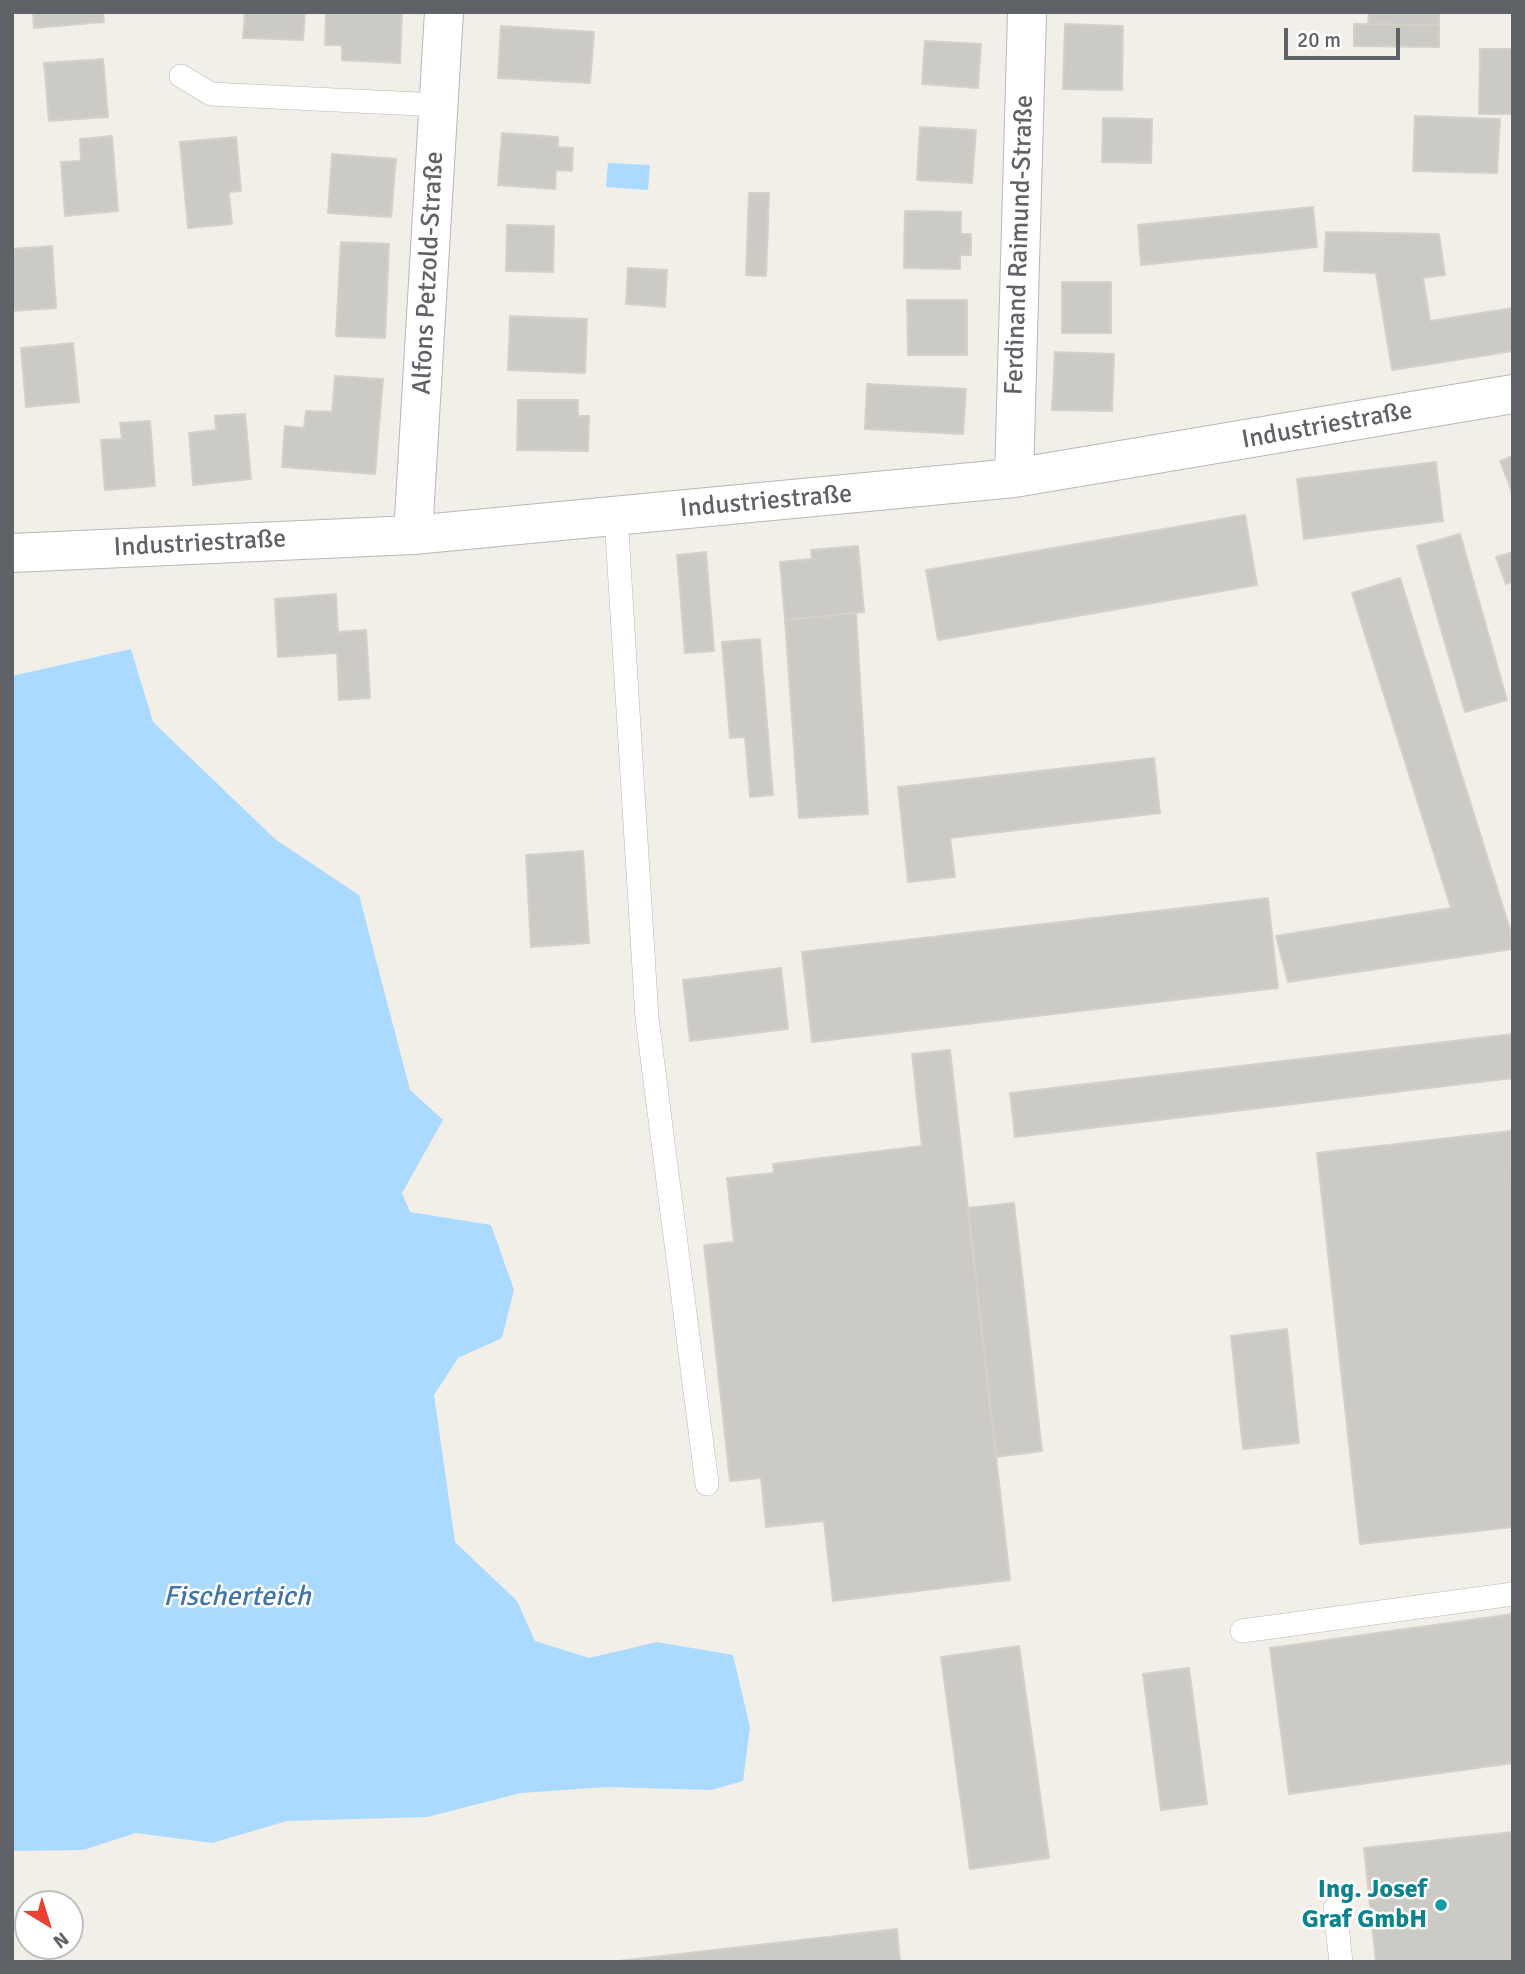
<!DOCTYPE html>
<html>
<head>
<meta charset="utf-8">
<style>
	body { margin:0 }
	#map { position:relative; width:1525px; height:1974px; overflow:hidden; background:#f1efe8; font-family:Signika,sans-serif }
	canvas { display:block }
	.frame { position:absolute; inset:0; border:14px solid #5f6368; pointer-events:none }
	.north { position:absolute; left:14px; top:1890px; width:70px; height:70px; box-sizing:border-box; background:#fff; border:2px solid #bfc1c3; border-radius:50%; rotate:142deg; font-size:19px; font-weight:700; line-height:28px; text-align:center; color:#5f6368 }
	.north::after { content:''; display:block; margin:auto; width:24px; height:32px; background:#ea4335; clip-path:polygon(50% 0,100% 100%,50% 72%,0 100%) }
	.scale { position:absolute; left:1284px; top:28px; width:116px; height:32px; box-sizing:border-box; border:4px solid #5f6368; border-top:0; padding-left:9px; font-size:21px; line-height:24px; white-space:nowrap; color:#5f6368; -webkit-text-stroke:5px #fff; paint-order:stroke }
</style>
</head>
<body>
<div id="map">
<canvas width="1525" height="1974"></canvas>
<div class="frame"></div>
<div class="north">N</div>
<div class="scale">20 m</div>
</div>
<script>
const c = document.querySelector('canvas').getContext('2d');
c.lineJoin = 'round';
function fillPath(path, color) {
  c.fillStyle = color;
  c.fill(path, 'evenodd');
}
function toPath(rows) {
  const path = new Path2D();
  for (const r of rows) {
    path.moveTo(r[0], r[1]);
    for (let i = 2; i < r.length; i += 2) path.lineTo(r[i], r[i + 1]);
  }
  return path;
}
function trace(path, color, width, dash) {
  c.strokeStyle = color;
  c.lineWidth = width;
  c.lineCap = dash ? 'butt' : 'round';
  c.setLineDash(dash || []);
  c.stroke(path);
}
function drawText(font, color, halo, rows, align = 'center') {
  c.font = font + ' Signika,sans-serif';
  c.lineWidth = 5;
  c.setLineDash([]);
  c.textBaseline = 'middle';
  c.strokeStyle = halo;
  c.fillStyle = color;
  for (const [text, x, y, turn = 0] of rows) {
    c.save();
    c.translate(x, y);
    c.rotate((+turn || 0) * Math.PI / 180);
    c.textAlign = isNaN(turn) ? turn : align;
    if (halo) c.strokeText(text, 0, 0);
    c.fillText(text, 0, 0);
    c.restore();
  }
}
const water = toPath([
	[608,163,650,165,648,190,606,187],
	[131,649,153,722,275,839,359,895,410,1090,443,1120,402,1193,410,1212,491,1225,514,1290,502,1338,458,1358,434,1395,455,1542,517,1601,535,1641,589,1658,657,1642,733,1655,750,1727,743,1781,711,1790,606,1787,521,1793,427,1817,287,1821,212,1843,136,1833,83,1850,12,1851,12,676]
]);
const building = toPath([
	[33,12,103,12,104,22,34,28,33,12],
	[245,12,305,12,303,40,243,38,245,12],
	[326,12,402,12,400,63,342,60,342,45,325,45,326,12],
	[1369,12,1439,12,1439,25,1368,24,1369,12],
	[1065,24,1123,26,1122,90,1063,89,1065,24],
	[1354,24,1439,25,1439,47,1354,46,1354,24],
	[501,26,594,32,590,83,498,78,501,26],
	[925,41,981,44,978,88,922,84,925,41],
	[1480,49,1513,49,1513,114,1479,114,1480,49],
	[103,59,108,117,49,121,44,63,103,59],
	[1415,116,1500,119,1497,173,1413,171,1415,116],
	[1103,118,1152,119,1151,163,1102,162,1103,118],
	[920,127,976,130,972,183,917,180,920,127],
	[502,133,558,137,558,147,573,148,572,171,556,170,555,189,498,185,502,133],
	[112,136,118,211,65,216,61,162,81,161,80,139,112,136],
	[236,137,241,191,229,192,232,224,188,228,180,142,236,137],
	[332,154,396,159,391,217,328,213,332,154],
	[749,193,769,193,766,276,746,275,749,193],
	[1313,207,1317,247,1141,265,1138,225,1313,207],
	[905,211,961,212,961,234,971,234,971,255,960,255,960,269,904,268,905,211],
	[507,225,554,226,553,272,506,271,507,225],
	[1326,232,1439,234,1445,275,1423,278,1430,321,1513,308,1513,351,1392,370,1376,273,1324,271,1326,232],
	[341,242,389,244,385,338,336,336,341,242],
	[52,246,56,308,12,311,12,249,52,246],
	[628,268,667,270,665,307,626,304,628,268],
	[1062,282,1111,282,1111,333,1062,333,1062,282],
	[907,300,967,300,967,355,908,355,907,300],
	[510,316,587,319,585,373,508,370,510,316],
	[73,343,79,402,26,407,21,348,73,343],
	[1055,352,1114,354,1112,411,1052,410,1055,352],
	[335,376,383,379,375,474,282,467,285,426,304,428,306,411,332,412,335,376],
	[867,384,966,389,963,434,865,429,867,384],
	[518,400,578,400,578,416,589,416,588,451,517,450,518,400],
	[245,414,251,479,193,485,189,433,216,430,215,416,245,414],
	[150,421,155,486,105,490,101,440,122,439,120,423,150,421],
	[1513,456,1513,495,1500,461,1513,456],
	[1436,462,1443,521,1304,539,1297,479,1436,462],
	[1245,515,1257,585,938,640,926,570,1245,515],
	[1460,534,1507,700,1465,712,1417,546,1460,534],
	[858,546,864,612,785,620,780,562,812,559,811,550,858,546],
	[706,552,714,651,685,653,677,555,706,552],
	[1513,552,1513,581,1506,584,1496,557,1513,552],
	[1400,578,1513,939,1513,949,1288,982,1276,936,1451,908,1352,593,1400,578],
	[336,594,338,632,366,630,370,698,339,700,337,653,278,657,275,599,336,594],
	[856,613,868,814,799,818,785,620,856,613],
	[760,639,773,795,750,797,745,737,730,738,722,642,760,639],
	[1154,758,1160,813,950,838,955,877,908,882,898,787,1154,758],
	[583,851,589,943,531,947,526,855,583,851],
	[1268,898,1278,988,812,1042,802,952,1268,898],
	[781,968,788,1029,690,1041,683,980,781,968],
	[1513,1034,1513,1078,1015,1137,1010,1093,1513,1034],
	[950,1050,1010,1580,833,1601,824,1521,766,1527,761,1478,730,1481,704,1245,734,1242,727,1178,774,1173,773,1164,922,1146,912,1054,950,1050],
	[1511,1131,1513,1527,1360,1544,1317,1153,1511,1131],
	[1014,1203,1042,1451,996,1457,968,1208,1014,1203],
	[1287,1329,1299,1443,1243,1449,1231,1336,1287,1329],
	[1513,1614,1513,1763,1289,1794,1270,1648,1513,1614],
	[1019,1646,1049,1858,970,1869,941,1657,1019,1646],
	[1189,1668,1207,1804,1161,1810,1143,1674,1189,1668],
	[1513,1832,1513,1962,1376,1962,1364,1848,1513,1832],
	[897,1929,900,1962,610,1962,897,1929]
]);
const service = toPath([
	[181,76,211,94,439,105],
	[616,516,647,1018,707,1484],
	[1242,1631,1513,1594],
	[1335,1909,1341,1962]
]);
const minor = toPath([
	[1014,478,1027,12],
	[413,535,444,12],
	[12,553,413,535,1014,478,1513,394]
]);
const markers = [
	[1441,1905,7,"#0f9aa8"]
];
const streetNames = [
	["Ferdinand Raimund-Straße",1020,245,-88],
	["Alfons Petzold-Straße",429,273,-87],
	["Industriestraße",1327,426,-10],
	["Industriestraße",766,502,-5],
	["Industriestraße",200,544,-3]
];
const cultureNames = [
	["Ing. Josef",1427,1890],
	["Graf GmbH",1427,1920]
];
const waterNames = [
	["Fischerteich",237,1598]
];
fillPath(water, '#aadaff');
fillPath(building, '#cccac5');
trace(building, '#d6d1c6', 2);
trace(service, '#b5b8bc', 24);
trace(minor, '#b5b8bc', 40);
trace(service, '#fff', 23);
trace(minor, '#fff', 38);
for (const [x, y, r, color] of markers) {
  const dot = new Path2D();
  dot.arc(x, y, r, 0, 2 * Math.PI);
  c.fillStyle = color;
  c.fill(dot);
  trace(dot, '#fff', 2.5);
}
drawText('26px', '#5f6368', '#fff', streetNames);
drawText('bold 26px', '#0d838f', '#fff', cultureNames, 'right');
drawText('italic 28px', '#4174aa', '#fff', waterNames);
</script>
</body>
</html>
